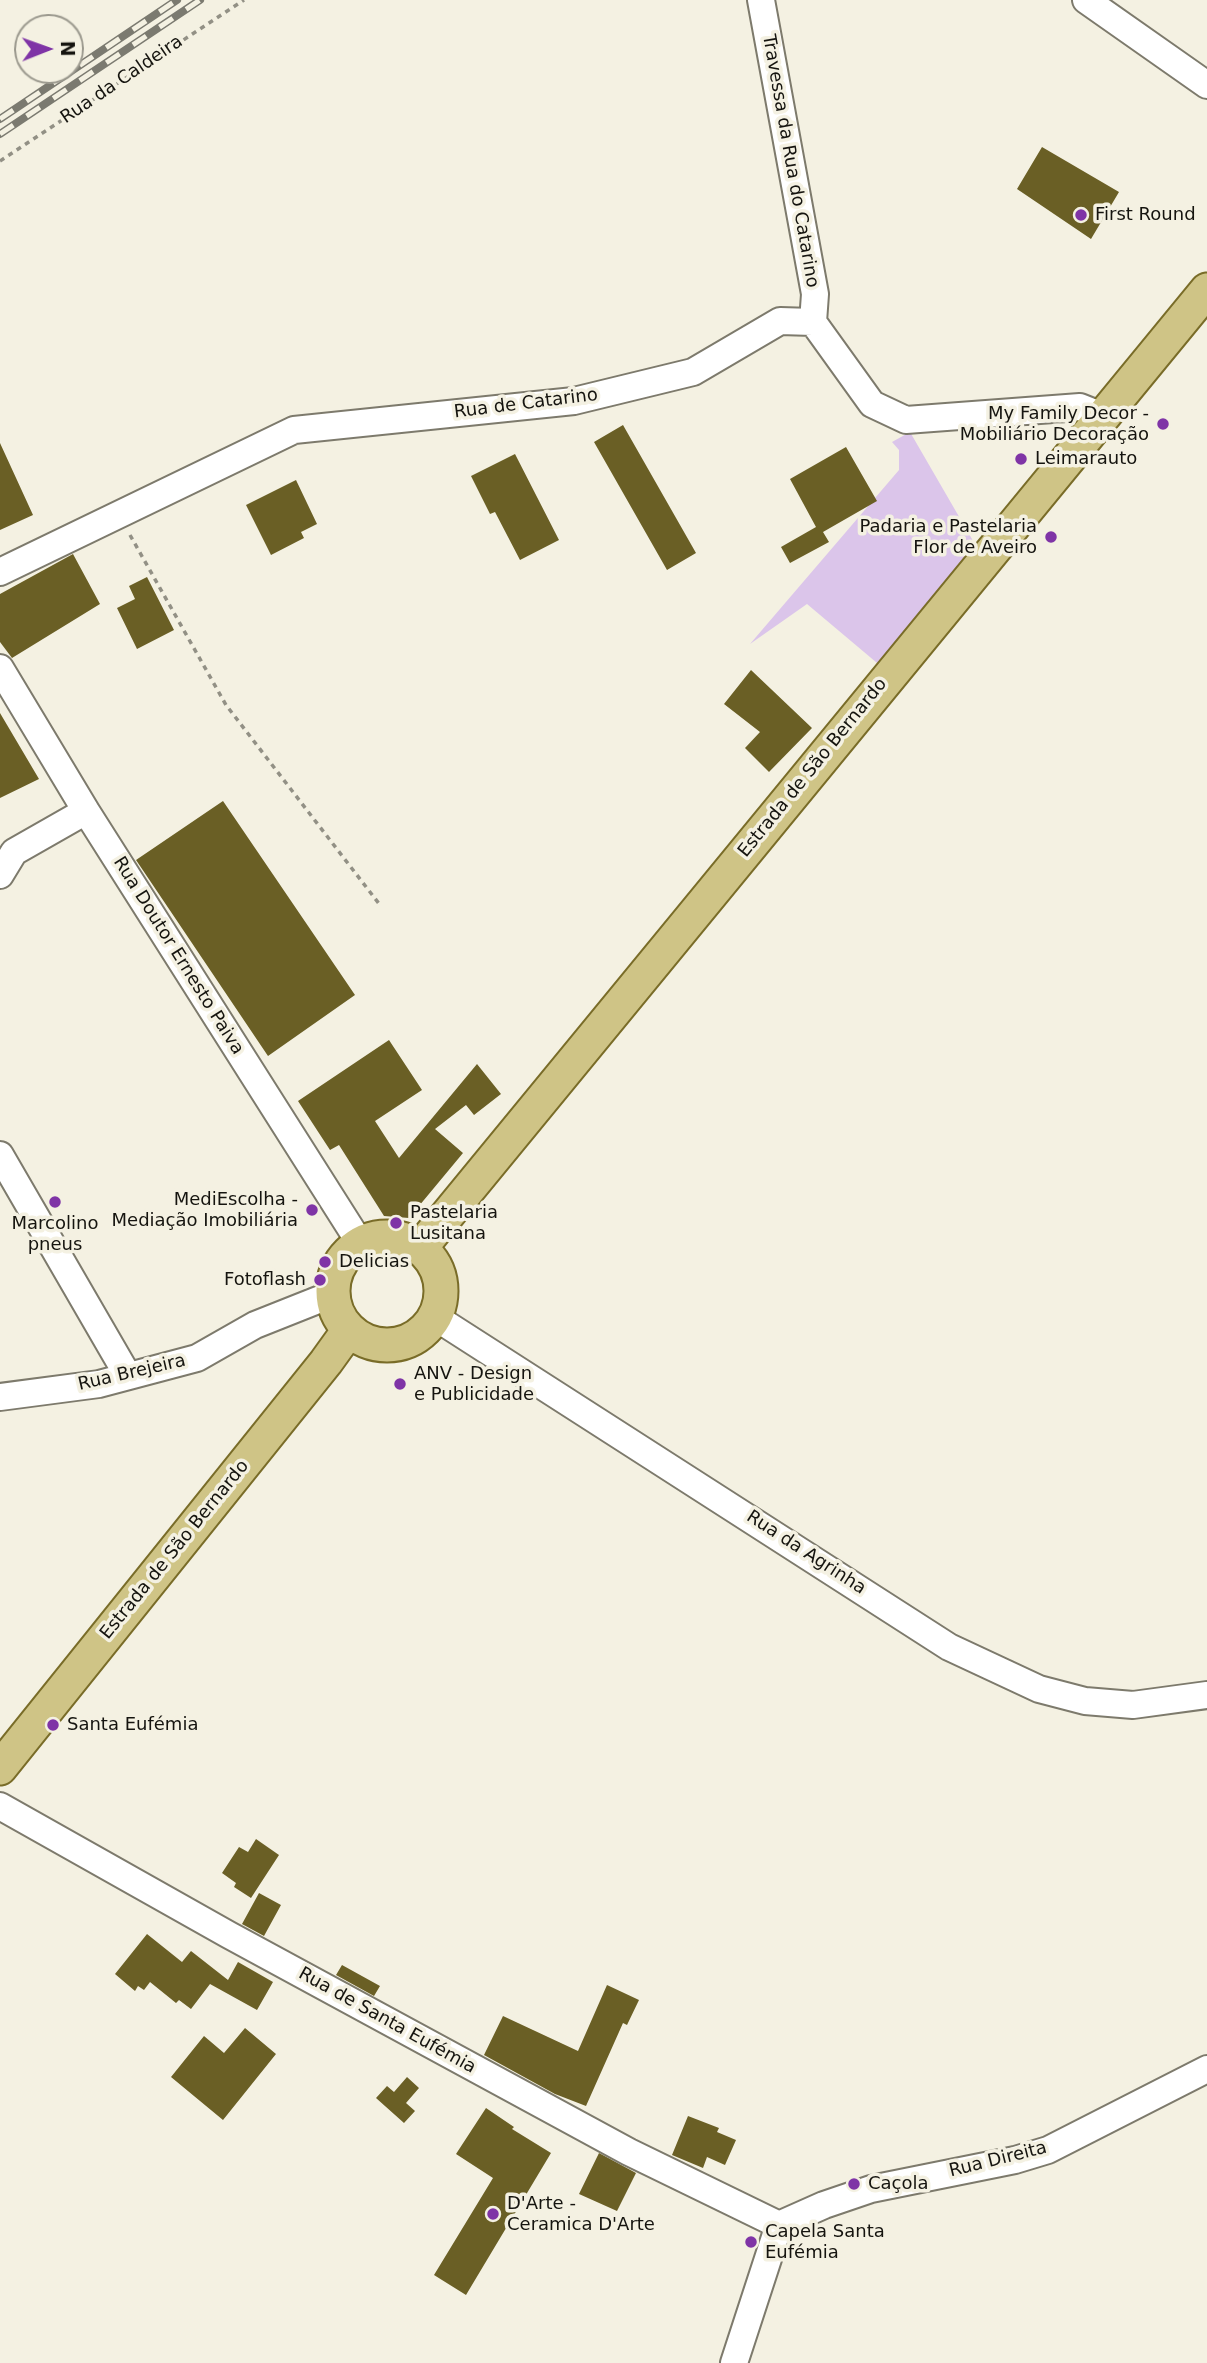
<!DOCTYPE html>
<html>
<head>
<meta charset="utf-8">
<style>
	body { margin:0 }
	#map { position:relative; width:1207px; height:2363px; overflow:hidden; background:#f4f1e2; font-family:"DejaVu Sans",sans-serif }
	canvas { display:block }
	.north { position:absolute; left:14px; top:14px; width:70px; height:70px; box-sizing:border-box; background:#f4f1e2; border:2px solid #9b998e; border-radius:50%; rotate:89deg; font-size:19px; font-weight:700; line-height:28px; text-align:center; color:#15140f }
	.north::after { content:''; display:block; margin:auto; width:24px; height:32px; background:#7f34a6; clip-path:polygon(50% 0,100% 100%,50% 72%,0 100%) }
</style>
</head>
<body>
<div id="map">
<canvas width="1207" height="2363"></canvas>
<div class="north">N</div>
</div>
<script>
const c = document.querySelector('canvas').getContext('2d');
c.lineJoin = 'round';
function fillPath(path, color) {
  c.fillStyle = color;
  c.fill(path, 'evenodd');
}
function toPath(rows) {
  const path = new Path2D();
  for (const r of rows) {
    if (r.length === 3) {
      path.moveTo(r[0] + r[2], r[1]);
      path.arc(r[0], r[1], r[2], 0, 2 * Math.PI);
      continue;
    }
    path.moveTo(r[0], r[1]);
    for (let i = 2; i < r.length; i += 2) path.lineTo(r[i], r[i + 1]);
  }
  return path;
}
function trace(path, color, width, dash) {
  c.strokeStyle = color;
  c.lineWidth = width;
  c.lineCap = dash ? 'butt' : 'round';
  c.setLineDash(dash || []);
  c.stroke(path);
}
function drawText(font, color, halo, rows, align = 'center') {
  c.font = font + ' "DejaVu Sans",sans-serif';
  c.lineWidth = 7;
  c.setLineDash([]);
  c.textBaseline = 'middle';
  c.strokeStyle = halo;
  c.fillStyle = color;
  for (const [text, x, y, turn = 0] of rows) {
    c.save();
    c.translate(x, y);
    c.rotate((+turn || 0) * Math.PI / 180);
    c.textAlign = isNaN(turn) ? turn : align;
    if (halo) c.strokeText(text, 0, 0);
    c.fillText(text, 0, 0);
    c.restore();
  }
}
const green = toPath([
	[910,432,976,546,883,668,807,604,750,644,899,470,899,450,892,442]
]);
const building = toPath([
	[1042,147,1119,192,1091,239,1017,189],
	[623,425,696,553,667,570,594,442],
	[0,443,33,515,0,530],
	[846,447,877,501,823,532,829,542,790,563,781,547,816,527,790,479],
	[515,454,559,540,520,560,495,512,490,514,471,476],
	[296,480,317,524,301,532,304,538,271,555,246,505],
	[73,554,100,604,12,658,0,642,0,594],
	[147,577,174,630,137,649,117,608,135,599,129,586],
	[751,670,812,728,769,772,745,748,760,732,724,704],
	[0,713,39,779,0,798],
	[223,801,355,995,268,1056,136,860],
	[389,1040,422,1090,375,1121,399,1158,477,1064,501,1094,474,1115,466,1105,435,1129,463,1153,409,1218,384,1216,339,1145,330,1150,298,1101],
	[256,1839,279,1855,251,1898,234,1887,236,1883,222,1873,239,1847,248,1852],
	[259,1893,281,1905,264,1936,242,1924],
	[147,1934,182,1962,191,1951,228,1980,238,1962,273,1982,257,2010,210,1984,191,2009,179,2000,176,2003,150,1982,144,1990,138,1986,135,1991,115,1974],
	[342,1965,380,1986,374,1996,336,1975],
	[607,1985,639,2000,627,2025,623,2023,586,2106,555,2094,484,2055,503,2016,578,2051],
	[245,2028,276,2054,223,2120,171,2077,204,2036,224,2053],
	[407,2077,419,2088,406,2103,415,2111,404,2123,376,2098,387,2086,394,2092],
	[486,2108,514,2127,512,2129,551,2153,466,2295,434,2275,493,2178,456,2154],
	[688,2116,719,2128,717,2132,736,2140,725,2165,707,2157,703,2168,672,2155],
	[599,2153,636,2173,617,2211,579,2194]
]);
const path = toPath([
	[0,161,244,0],
	[130,535,226,705,380,905]
]);
const minor = toPath([
	[761,0,815,294,813,322],
	[1086,0,1207,85],
	[0,572,294,430,574,401,693,372,780,321,813,322,872,404,906,420,1080,407,1105,417],
	[0,668,86,811,360,1243],
	[0,875,14,852,86,811],
	[0,1155,128,1376],
	[435,1317,949,1647,1039,1689,1085,1701,1133,1705,1207,1695],
	[0,1397,99,1384,197,1358,255,1325,333,1294],
	[0,1806,229,1935,629,2152,779,2225],
	[779,2225,824,2205,871,2189,1015,2160,1048,2150,1207,2069],
	[734,2363,779,2225]
]);
const major = toPath([
	[387,1291,54],
	[421,1247,1207,290],
	[0,1768,326,1362,349,1330]
]);
const rail = toPath([
	[0,119,177,0],
	[0,134,200,0]
]);
const markers = [
	[1081,215,7,"#7f34a6"],
	[1163,424,7,"#7f34a6"],
	[1021,459,7,"#7f34a6"],
	[1051,537,7,"#7f34a6"],
	[55,1202,7,"#7f34a6"],
	[312,1210,7,"#7f34a6"],
	[396,1223,7,"#7f34a6"],
	[325,1262,7,"#7f34a6"],
	[320,1280,7,"#7f34a6"],
	[400,1384,7,"#7f34a6"],
	[53,1725,7,"#7f34a6"],
	[854,2184,7,"#7f34a6"],
	[493,2214,7,"#7f34a6"],
	[751,2242,7,"#7f34a6"]
];
const streetNames = [
	["Rua da Caldeira",122,80,-34],
	["Travessa da Rua do Catarino",790,161,80],
	["Rua de Catarino",526,404,-7],
	["Estrada de São Bernardo",813,768,-51],
	["Rua Doutor Ernesto Paiva",178,956,58],
	["Rua Brejeira",132,1373,-13],
	["Estrada de São Bernardo",175,1550,-51],
	["Rua da Agrinha",806,1553,33],
	["Rua de Santa Eufémia",387,2021,29],
	["Rua Direita",998,2160,-14]
];
const poiNames = [
	["First Round",1095,215],
	["My Family Decor -",1149,414,"right"],
	["Mobiliário Decoração",1149,435,"right"],
	["Leimarauto",1035,459],
	["Padaria e Pastelaria",1037,527,"right"],
	["Flor de Aveiro",1037,548,"right"],
	["MediEscolha -",298,1200,"right"],
	["Mediação Imobiliária",298,1221,"right"],
	["Pastelaria",410,1213],
	["Lusitana",410,1234],
	["Marcolino",55,1224,"center"],
	["pneus",55,1245,"center"],
	["Delicias",339,1262],
	["Fotoflash",306,1280,"right"],
	["ANV - Design",414,1374],
	["e Publicidade",414,1395],
	["Santa Eufémia",67,1725],
	["Caçola",868,2184],
	["D'Arte -",507,2204],
	["Ceramica D'Arte",507,2225],
	["Capela Santa",765,2232],
	["Eufémia",765,2253]
];
fillPath(green, '#dbc5ea');
fillPath(building, '#6a5f25');
trace(minor, '#7d7a6c', 30);
trace(major, '#796c28', 37);
trace(path, '#929085', 3.5, [5, 5]);
trace(minor, '#fff', 26);
trace(major, '#cfc486', 33);
trace(rail, '#7b7a70', 8);
trace(rail, '#f4f1e2', 5, [16]);
for (const [x, y, r, color] of markers) {
  const dot = new Path2D();
  dot.arc(x, y, r, 0, 2 * Math.PI);
  c.fillStyle = color;
  c.fill(dot);
  trace(dot, '#f4f1e2', 2.5);
}
drawText('18px', '#15140f', '#f4f1e2', streetNames);
drawText('18px', '#15140f', '#f4f1e2', poiNames, 'left');
</script>
</body>
</html>
